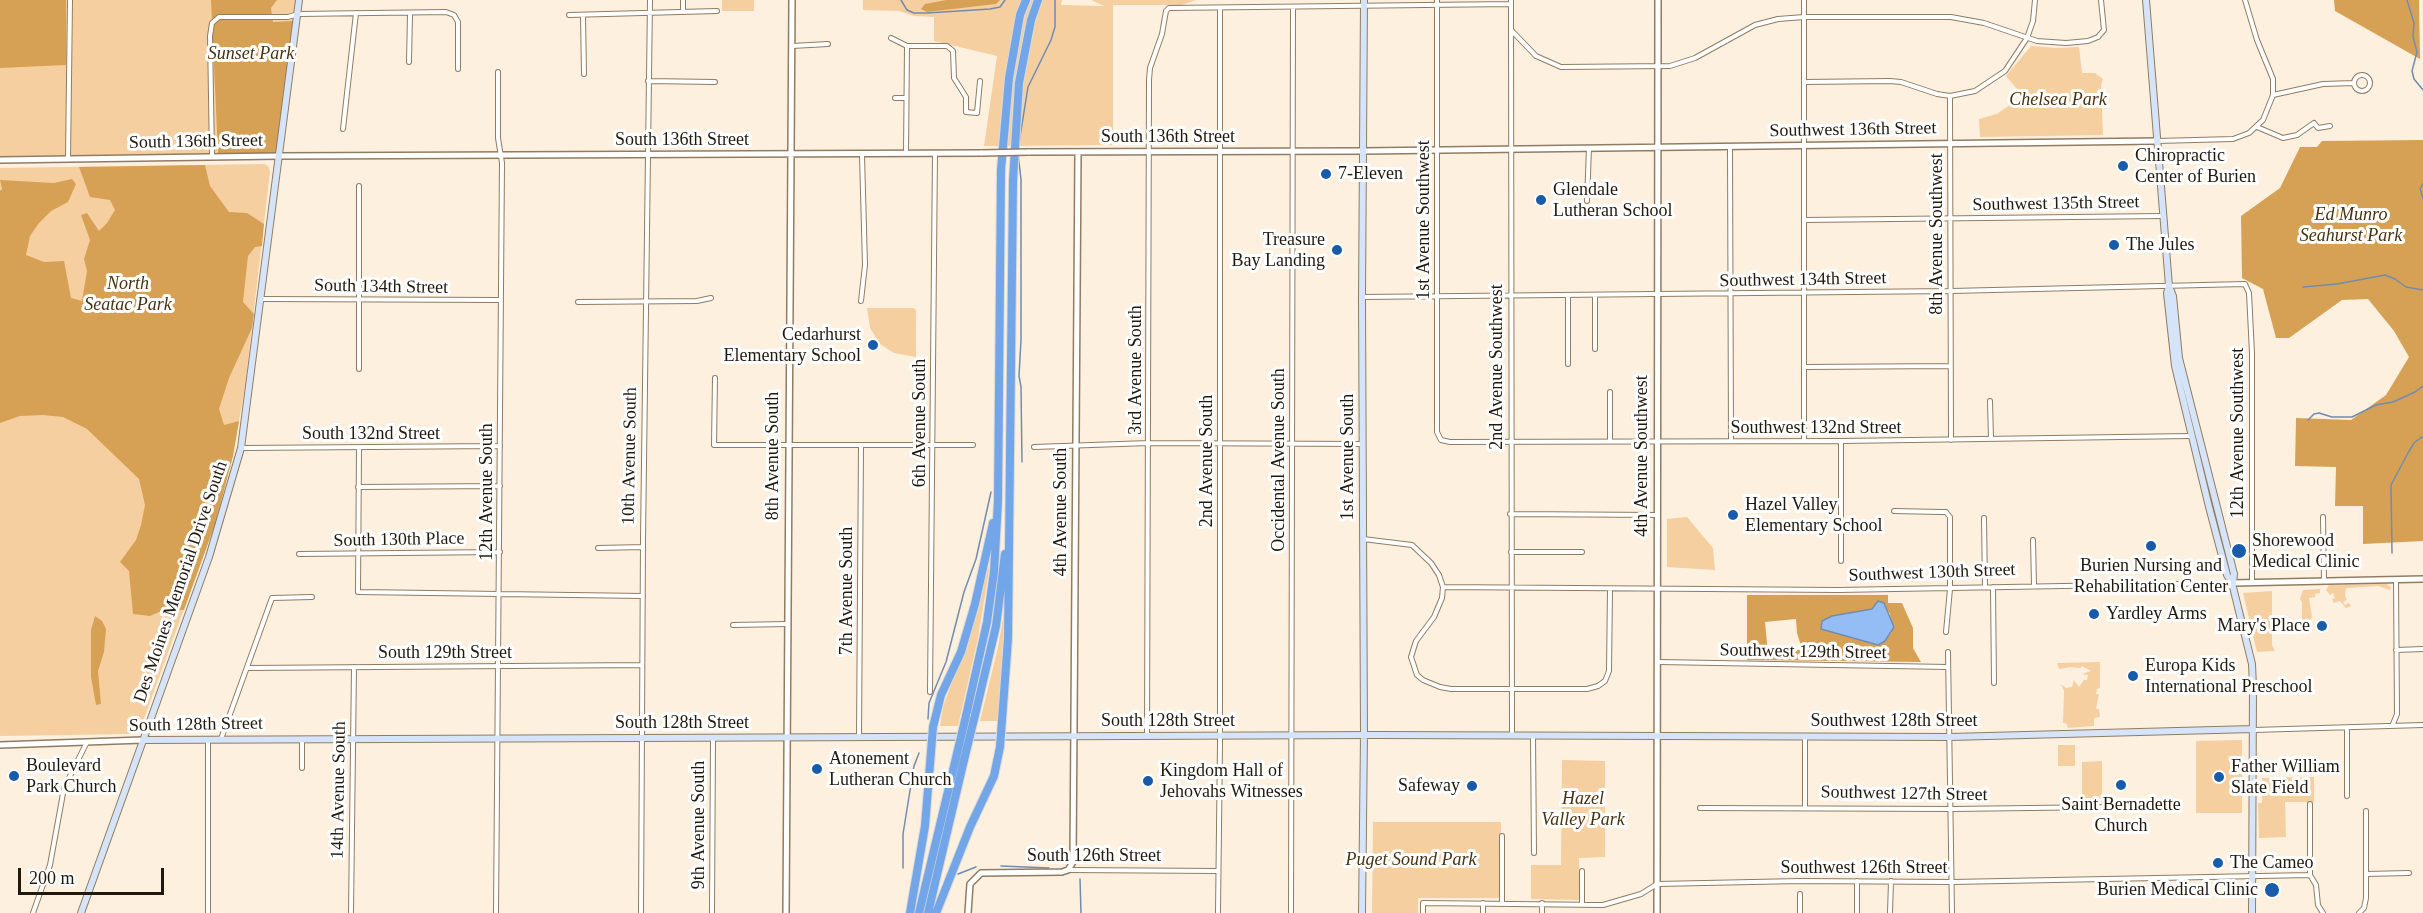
<!DOCTYPE html>
<html>
<head>
<meta charset="utf-8">
<style>
	body { margin:0 }
	#map { position:relative; width:2423px; height:913px; overflow:hidden; background:#fef0df; font-family:Georgia,serif }
	canvas { display:block }
	.scale { position:absolute; left:18px; top:868px; width:146px; height:27px; box-sizing:border-box; border:3px solid #21190e; border-top:0; padding-left:8px; font-size:18px; line-height:21px; white-space:nowrap; color:#21190e; -webkit-text-stroke:4px #fff; paint-order:stroke }
</style>
</head>
<body>
<div id="map">
<canvas width="2423" height="913"></canvas>
<div class="scale">200 m</div>
</div>
<script>
const c = document.querySelector('canvas').getContext('2d');
c.lineJoin = 'round';
function fillPath(path, color) {
  c.fillStyle = color;
  c.fill(path, 'evenodd');
}
function toPath(rows) {
  const path = new Path2D();
  for (const r of rows) {
    if (r.length === 3) {
      path.moveTo(r[0] + r[2], r[1]);
      path.arc(r[0], r[1], r[2], 0, 2 * Math.PI);
      continue;
    }
    path.moveTo(r[0], r[1]);
    for (let i = 2; i < r.length; i += 2) path.lineTo(r[i], r[i + 1]);
  }
  return path;
}
function trace(path, color, width, dash) {
  c.strokeStyle = color;
  c.lineWidth = width;
  c.lineCap = dash ? 'butt' : 'round';
  c.setLineDash(dash || []);
  c.stroke(path);
}
function drawText(font, color, halo, rows, align = 'center') {
  c.font = font + ' Georgia,serif';
  c.lineWidth = 6;
  c.setLineDash([]);
  c.textBaseline = 'middle';
  c.strokeStyle = halo;
  c.fillStyle = color;
  for (const [text, x, y, turn = 0] of rows) {
    c.save();
    c.translate(x, y);
    c.rotate((+turn || 0) * Math.PI / 180);
    c.textAlign = isNaN(turn) ? turn : align;
    if (halo) c.strokeText(text, 0, 0);
    c.fillText(text, 0, 0);
    c.restore();
  }
}
const green = toPath([
	[63,0,296,0,277,153,0,156,0,64],
	[722,0,754,0,754,11,722,11],
	[863,0,1062,0,1061,5,1104,6,1091,0,1196,0,1182,5,1113,5,1113,145,984,146,997,56,934,41,934,17,914,16,899,11,863,10],
	[2031,46,2057,48,2079,47,2082,73,2095,73,2103,79,2101,85,2103,135,1980,137,1979,119,1997,114,2023,96,2006,76],
	[265,164,269,167,270,172,245,387,233,456,215,524,142,724,137,732,132,734,0,736,0,168],
	[867,308,914,308,916,310,916,357,894,353,880,344,870,328],
	[1687,517,1713,548,1715,570,1667,567,1667,519],
	[988,565,989,571,978,638,958,726,940,726,943,707,975,619],
	[2377,584,2387,584,2391,588,2390,590,2378,586,2346,588,2345,595,2347,600,2343,602,2345,605,2349,603,2351,606,2346,608,2340,601,2334,603,2332,599,2335,598,2333,593,2330,595,2326,590,2329,585],
	[2320,589,2320,593,2315,594,2315,597,2309,598,2312,617,2307,624,2302,625,2302,602,2300,599,2303,590],
	[2272,591,2272,645,2275,651,2257,652,2243,593],
	[1005,607,1007,609,998,721,980,721,998,647],
	[2100,662,2100,688,2097,689,2096,694,2099,694,2096,709,2099,709,2100,717,2094,718,2094,726,2068,728,2067,724,2063,723,2064,691,2061,684,2066,688,2072,687,2074,680,2079,687,2084,680,2087,680,2088,675,2082,674,2091,671,2082,666,2081,668,2070,667,2059,669,2057,663],
	[2242,740,2242,813,2196,813,2196,741],
	[2058,745,2075,745,2075,766,2058,766],
	[1562,760,1605,761,1605,857,1579,858,1579,900,1531,899,1531,865,1561,865],
	[2102,761,2102,799,2082,800,2082,762],
	[2314,777,2314,802,2285,802,2286,837,2259,838,2258,803,2262,803,2262,778],
	[1373,822,1501,822,1500,898,1418,898,1418,913,1372,913]
]);
const forest = toPath([
	[0,0,66,0,66,65,0,68],
	[211,0,277,0,271,8,273,22,294,21,277,153,218,153],
	[946,0,1000,0,996,4,927,12,921,9,925,4],
	[2334,0,2419,0,2420,59,2335,11],
	[2423,140,2423,541,2363,544,2363,506,2335,506,2336,467,2295,466,2296,418,2351,420,2386,395,2409,357,2394,331,2368,299,2342,300,2289,338,2276,338,2263,289,2242,278,2241,216,2280,188,2300,147,2317,147,2322,141],
	[205,165,210,186,229,212,247,213,264,224,262,246,255,247,248,256,243,302,254,314,252,328,229,378,219,409,224,425,239,421,233,456,215,524,184,610,166,609,150,616,133,614,129,571,120,562,136,540,141,525,145,505,139,479,87,429,63,417,43,415,20,416,0,423,0,191,2,189,0,180,54,183,72,179,76,184,68,202,51,211,39,223,30,236,26,255,44,262,64,261,71,298,82,301,87,271,84,259,90,240,81,215,87,213,99,231,107,223,115,210,110,200,90,197,79,167],
	[1747,595,1888,595,1888,603,1902,603,1913,628,1913,648,1921,662,1747,660],
	[1876,605,1885,607,1890,614,1892,632,1885,641,1878,645,1833,631,1832,616,1872,609],
	[1796,619,1797,633,1802,649,1784,653,1768,653,1765,622],
	[95,616,102,621,106,629,104,652,98,671,101,704,96,705,91,677,91,630]
]);
const water = toPath([
	[1878,601,1884,603,1894,627,1885,641,1878,645,1821,629,1822,621,1832,616,1872,609,1878,601]
]);
const stream = toPath([
	[901,0,907,10,914,13,927,13,990,9,1000,7,1005,0],
	[2407,0,2414,23,2413,37,2417,52,2412,71,2414,79,2423,90],
	[1019,143,1028,87,1051,40,1055,27,1055,0],
	[1018,154,1021,179,1021,340,1019,376,1021,387,1022,462],
	[2423,183,2420,189,2423,198],
	[2303,287,2337,284,2385,275,2395,279,2406,287,2423,290],
	[2308,420,2314,414,2319,413,2332,417,2352,417,2376,405,2393,402,2415,392,2423,386],
	[2392,553,2391,485,2408,453,2414,443,2423,436],
	[928,719,929,703,946,662,964,592,976,559,991,492],
	[1001,866,1049,868],
	[903,868,903,834,914,766,919,753],
	[958,874,976,867],
	[1080,879,1081,913]
]);
const minor = toPath([
	[683,0,683,12],
	[1437,0,1437,432,1441,440,1450,442,1841,441,2191,436],
	[1511,0,1512,735],
	[1804,0,1804,441],
	[569,15,717,11],
	[583,15,584,74],
	[1512,31,1536,56,1561,67,1670,66,1695,58,1755,25,1778,19,1804,17,1951,17,1984,23,2037,41,2066,43,2088,41,2098,37,2104,30,2101,0],
	[891,38,907,46,947,46,953,51,954,78,966,97,966,112,977,113,980,81],
	[792,46,828,44],
	[409,62,410,14],
	[2362,83,8],
	[648,81,715,82],
	[1804,82,1890,81,1901,82,1937,94,1950,96],
	[2273,95,2323,84,2354,83],
	[895,98,906,98],
	[2257,127,2283,138,2297,135,2314,123,2318,128,2330,126],
	[343,129,356,13],
	[2157,141,2233,139,2249,133,2263,120,2273,95,2273,79,2257,40,2245,0],
	[1730,146,1731,441],
	[906,153,907,46],
	[212,157,210,36,212,23,219,17,288,17,298,14,446,12,454,15,458,22,458,69],
	[68,159,70,0],
	[1587,201,1589,148],
	[1804,220,2163,216],
	[1568,296,1568,364],
	[1595,296,1595,349],
	[1362,297,1951,291,2245,284,2249,293,2252,353,2252,582],
	[261,299,501,300],
	[861,301,865,265,862,155],
	[578,302,697,301,711,298],
	[1804,367,1950,366],
	[359,369,359,186],
	[715,378,714,445,973,445],
	[1610,392,1610,441],
	[1990,401,1991,439],
	[1951,440,1950,96,1975,91,2005,71,2027,38,2033,21,2035,0],
	[1841,441,1841,561],
	[1034,447,1149,443,1362,444],
	[241,448,500,446],
	[359,449,358,592,643,596],
	[358,487,500,486],
	[1894,511,1941,512,1946,512,1950,517,1950,589,1946,632],
	[1510,514,1657,515],
	[2323,517,2324,581],
	[1984,518,1985,587],
	[1363,539,1412,545,1431,563,1439,575,1443,587,1442,598,1434,617,1416,641,1411,657,1417,675,1423,680,1440,687,1451,689,1587,689,1598,686,1605,681,1609,671,1610,589],
	[2033,540,2034,585],
	[598,548,643,547],
	[1511,552,1582,552],
	[299,554,500,552],
	[1443,587,1838,590,2232,583],
	[1993,587,1994,683],
	[733,625,788,624],
	[2396,650,2423,649],
	[1948,652,1952,913],
	[1658,662,1948,667],
	[247,668,642,665],
	[930,692,935,153],
	[2393,724,2397,714,2396,580],
	[2347,728,2347,796],
	[2253,730,2423,725],
	[1147,736,1149,80,1150,68,1162,34,1166,11,1169,8,1511,4],
	[1533,736,1534,853],
	[859,737,861,445],
	[221,739,272,598,312,597],
	[302,768,302,740],
	[2310,804,2310,875,2316,885,2318,905,2323,913],
	[1805,807,1805,737],
	[1700,808,1952,809,2108,807],
	[1502,836,1502,903],
	[1068,870,1218,871],
	[1582,871,1582,904],
	[2366,874,2409,873],
	[33,913,50,865,64,788,87,742],
	[208,913,208,740],
	[351,913,354,667],
	[496,913,502,163,498,138,498,72],
	[641,913,643,540,650,0],
	[712,913,713,738],
	[1218,913,1220,743,1220,8],
	[1291,913,1293,7],
	[1423,913,1423,903,1603,905,1641,894,1657,884,1800,881,1952,882,2310,875],
	[1483,913,1483,903],
	[1542,913,1542,903],
	[1800,913,1800,894],
	[1857,913,1857,881],
	[1890,913,1891,881],
	[2359,913,2364,908,2366,898,2366,811]
]);
const tertiary = toPath([
	[1028,152,1364,151,2157,141],
	[0,160,279,156,982,153],
	[2232,583,2423,579],
	[0,745,143,740],
	[786,913,792,0],
	[968,913,970,884,981,873,1062,872,1068,870,1073,862,1078,152],
	[1657,913,1658,0]
]);
const secondary = toPath([
	[2146,0,2169,286,2173,296,2179,358,2234,574,2233,583],
	[2169,286,2167,293,2175,366,2209,507,2227,575,2232,583,2252,664,2253,687,2252,913],
	[143,740,1377,735,1950,737,2253,729],
	[81,913,209,557,241,448,299,0],
	[1362,913,1364,735,1362,299,1364,0]
]);
const motorway = toPath([
	[975,715,996,626,1005,554],
	[966,716,987,622,994,572,998,501,1001,170,1009,78,1020,15,1026,0],
	[910,913,925,826,933,727,941,695,961,652,975,604,993,523],
	[919,913,956,758],
	[928,913,964,760],
	[936,913,970,827,994,776,1000,747,1008,639,1013,181,1019,83,1031,20,1038,0]
]);
const tertiaryBridge = toPath([
	[982,153,1028,152]
]);
const motorwayBridge = toPath([
	[956,758,966,716],
	[964,760,975,715]
]);
const markers = [
	[2123,166,6,"#185bab"],
	[1326,174,6,"#185bab"],
	[1541,200,6,"#185bab"],
	[2114,245,6,"#185bab"],
	[1337,250,6,"#185bab"],
	[873,345,6,"#185bab"],
	[1733,515,6,"#185bab"],
	[2151,546,6,"#185bab"],
	[2239,551,8,"#185bab"],
	[2094,614,6,"#185bab"],
	[2322,626,6,"#185bab"],
	[2133,676,6,"#185bab"],
	[817,769,6,"#185bab"],
	[14,776,6,"#185bab"],
	[2219,777,6,"#185bab"],
	[1148,781,6,"#185bab"],
	[2121,785,6,"#185bab"],
	[1472,786,6,"#185bab"],
	[2218,863,6,"#185bab"],
	[2272,890,8,"#185bab"]
];
const parkNames = [
	["Sunset Park",251,54],
	["Chelsea Park",2058,100],
	["Ed Munro",2351,215],
	["Seahurst Park",2351,236],
	["North",128,284],
	["Seatac Park",128,305],
	["Hazel",1583,799],
	["Valley Park",1583,820],
	["Puget Sound Park",1411,860]
];
const streetNames = [
	["Southwest 136th Street",1853,130,-1],
	["South 136th Street",1168,137],
	["South 136th Street",682,140],
	["South 136th Street",196,142,-1],
	["Southwest 135th Street",2056,204,-1],
	["1st Avenue Southwest",1424,220,-90],
	["8th Avenue Southwest",1937,234,-90],
	["Southwest 134th Street",1803,280,-1],
	["South 134th Street",381,287,1],
	["2nd Avenue Southwest",1497,367,-90],
	["3rd Avenue South",1136,370,-90],
	["6th Avenue South",920,423,-90],
	["Southwest 132nd Street",1816,428],
	["12th Avenue Southwest",2238,433,-90],
	["South 132nd Street",371,434],
	["10th Avenue South",630,456,-89],
	["8th Avenue South",773,456,-90],
	["4th Avenue Southwest",1642,456,-90],
	["1st Avenue South",1348,457,-90],
	["Occidental Avenue South",1279,460,-90],
	["2nd Avenue South",1207,461,-90],
	["12th Avenue South",487,492,-90],
	["4th Avenue South",1061,512,-90],
	["South 130th Place",399,540,-1],
	["Southwest 130th Street",1932,573,-2],
	["Des Moines Memorial Drive South",181,582,-71],
	["7th Avenue South",847,591,-90],
	["Southwest 129th Street",1803,652,1],
	["South 129th Street",445,653],
	["South 128th Street",1168,721],
	["Southwest 128th Street",1894,721],
	["South 128th Street",682,723],
	["South 128th Street",196,725,-1],
	["14th Avenue South",339,790,-89],
	["Southwest 127th Street",1904,794,1],
	["9th Avenue South",699,825,-90],
	["South 126th Street",1094,856],
	["Southwest 126th Street",1864,868]
];
const poiNames = [
	["Chiropractic",2135,156],
	["Center of Burien",2135,177],
	["7-Eleven",1338,174],
	["Glendale",1553,190],
	["Lutheran School",1553,211],
	["Treasure",1325,240,"right"],
	["Bay Landing",1325,261,"right"],
	["The Jules",2126,245],
	["Cedarhurst",861,335,"right"],
	["Elementary School",861,356,"right"],
	["Hazel Valley",1745,505],
	["Elementary School",1745,526],
	["Shorewood",2252,541],
	["Medical Clinic",2252,562],
	["Burien Nursing and",2151,566,"center"],
	["Rehabilitation Center",2151,587,"center"],
	["Yardley Arms",2106,614],
	["Mary's Place",2310,626,"right"],
	["Europa Kids",2145,666],
	["International Preschool",2145,687],
	["Atonement",829,759],
	["Lutheran Church",829,780],
	["Boulevard",26,766],
	["Park Church",26,787],
	["Father William",2231,767],
	["Slate Field",2231,788],
	["Kingdom Hall of",1160,771],
	["Jehovahs Witnesses",1160,792],
	["Safeway",1460,786,"right"],
	["Saint Bernadette",2121,805,"center"],
	["Church",2121,826,"center"],
	["The Cameo",2230,863],
	["Burien Medical Clinic",2258,890,"right"]
];
fillPath(green, '#f5cf9f');
fillPath(forest, '#d7a155');
fillPath(water, '#94bdf5');
trace(water, '#728cb0', 1.5);
trace(stream, '#728cb0', 1.5);
trace(minor, '#917c62', 6);
trace(tertiary, '#917c62', 8);
trace(secondary, '#917c62', 8);
trace(motorway, '#dbdad8', 10);
trace(minor, '#fff', 4);
trace(tertiary, '#fff', 5);
trace(secondary, '#d5e4f8', 6);
trace(motorway, '#73a6e9', 8);
trace(tertiaryBridge, '#917c62', 8, []);
trace(motorwayBridge, '#dbdad8', 10, []);
trace(tertiaryBridge, '#fff', 5);
trace(motorwayBridge, '#73a6e9', 8);
for (const [x, y, r, color] of markers) {
  const dot = new Path2D();
  dot.arc(x, y, r, 0, 2 * Math.PI);
  c.fillStyle = color;
  c.fill(dot);
  trace(dot, '#fff', 2);
}
drawText('italic 18px', '#493211', '#fff', parkNames);
drawText('18px', '#21190e', '#fff', streetNames);
drawText('18px', '#21190e', '#fff', poiNames, 'left');
</script>
</body>
</html>
